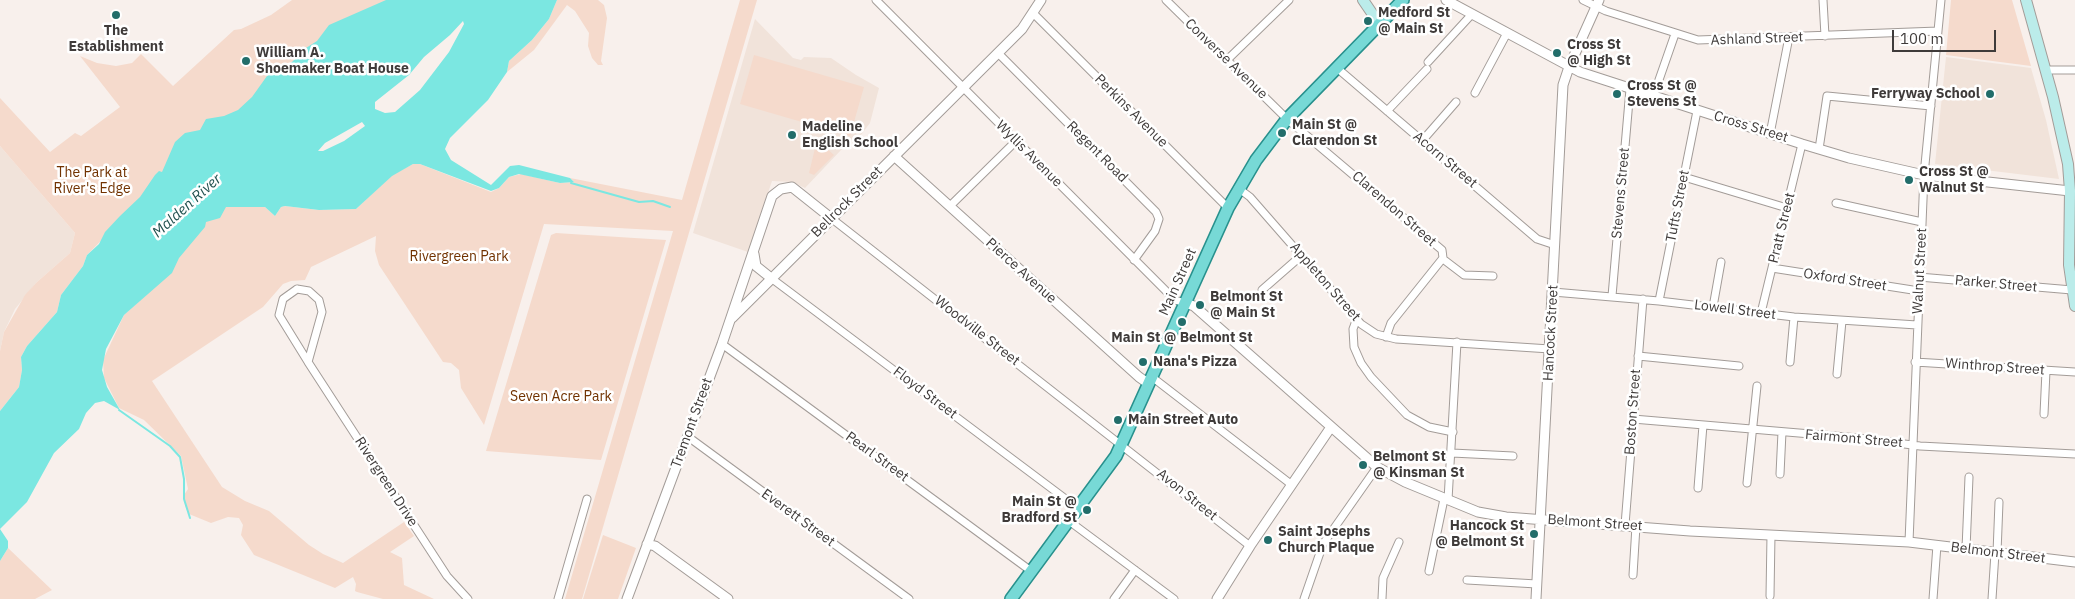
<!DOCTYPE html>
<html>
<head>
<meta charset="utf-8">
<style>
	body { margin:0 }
	#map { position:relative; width:2075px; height:599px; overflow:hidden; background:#f8f0ec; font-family:"IBM Plex Sans",sans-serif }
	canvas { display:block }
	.scale { position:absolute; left:1892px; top:30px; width:104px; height:22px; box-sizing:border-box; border:2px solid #3f3b3a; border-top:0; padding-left:6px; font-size:15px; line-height:18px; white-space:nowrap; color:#3f3b3a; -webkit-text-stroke:4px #fff; paint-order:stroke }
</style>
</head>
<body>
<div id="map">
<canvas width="2075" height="599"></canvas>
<div class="scale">100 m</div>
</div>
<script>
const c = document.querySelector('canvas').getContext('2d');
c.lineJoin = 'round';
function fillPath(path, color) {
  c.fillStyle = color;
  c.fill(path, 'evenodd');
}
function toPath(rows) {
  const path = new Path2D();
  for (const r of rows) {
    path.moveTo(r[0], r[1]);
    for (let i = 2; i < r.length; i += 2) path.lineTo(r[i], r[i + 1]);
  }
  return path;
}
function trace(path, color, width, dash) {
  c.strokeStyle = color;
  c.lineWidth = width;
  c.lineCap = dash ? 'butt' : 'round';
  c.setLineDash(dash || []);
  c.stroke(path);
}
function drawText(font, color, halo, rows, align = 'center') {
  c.font = font + ' "IBM Plex Sans",sans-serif';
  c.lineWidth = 5;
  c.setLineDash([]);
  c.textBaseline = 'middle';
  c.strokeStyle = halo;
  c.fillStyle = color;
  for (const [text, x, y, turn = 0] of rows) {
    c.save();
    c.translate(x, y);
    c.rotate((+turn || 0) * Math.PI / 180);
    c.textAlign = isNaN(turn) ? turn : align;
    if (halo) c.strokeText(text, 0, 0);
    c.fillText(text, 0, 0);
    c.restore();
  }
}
const built = toPath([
	[755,19,793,58,801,60,804,57,831,58,856,75,879,88,870,123,852,147,841,150,805,188,792,182,772,181,748,252,693,233],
	[1946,57,2031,68,2046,120,2059,179,1935,164],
	[0,146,75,233,70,253,37,282,15,309,4,332,0,351]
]);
const green = toPath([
	[292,0,391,0,319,43,239,112,201,132,142,199,87,255,83,266,61,295,57,312,27,346,21,357,22,370,19,387,0,411,0,351,4,332,25,295,37,282,70,253,75,233,0,146,0,98,50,152,75,133,81,136,120,107,80,56,97,63,116,66,132,63,141,54,173,86,234,30,241,29,271,15],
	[557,0,598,0,604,5,607,18,601,61,603,65,598,65,592,58,588,46,589,33,575,11,567,5,534,50,507,72,509,61,532,40,549,19],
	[740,0,757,0,582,599,565,599,673,231,544,224,484,425,461,388,459,370,451,363,443,362,379,265,375,251,376,236,311,267,305,280,291,281,283,284,263,307,152,381,222,487,245,501,269,511,309,545,323,554,343,563,404,522,414,536,390,552,402,558,404,585,434,599,383,599,357,592,355,591,356,584,353,577,335,588,254,555,241,535,243,525,239,518,228,517,211,523,189,514,185,506,184,495,188,489,181,456,144,420,119,408,104,378,103,360,124,315,165,277,189,240,197,234,205,221,222,205,265,207,275,216,281,207,285,206,319,210,356,209,392,175,413,164,420,164,491,192,499,188,509,177,521,174,560,183,574,182,570,178,682,200],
	[1951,0,2012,0,2031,66,1946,55],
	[754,55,864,87,850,136,740,104],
	[817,140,834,155,814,175,809,173],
	[556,233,666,240,601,460,486,451,551,235],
	[603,535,636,548,618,599,583,599],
	[8,548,52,590,35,599,0,599,0,561]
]);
const water = toPath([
	[386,0,557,0,549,19,532,40,509,61,507,72,488,100,450,138,445,149,451,160,491,185,510,166,519,165,570,178,574,182,560,183,519,174,509,177,499,188,491,191,420,164,413,164,392,176,356,209,319,210,285,206,281,207,275,216,265,207,226,207,220,218,206,222,205,227,179,258,172,273,124,315,106,349,102,370,107,387,120,410,104,401,95,403,86,413,79,429,54,453,27,502,0,529,8,541,8,548,0,561,0,411,19,387,22,370,21,357,27,346,57,312,61,295,83,266,87,255,99,244,105,232,120,216,140,197,155,175,159,171,162,172,175,142,185,133,200,130,206,119,224,116,238,110,252,97,267,76,292,62,306,48,317,41,329,25],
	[463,21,464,24,449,52,420,90,395,112,385,113,375,109,375,102,409,75,424,57,450,35],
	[362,122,365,126,344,141,323,151,318,151,325,143]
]);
const stream = toPath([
	[571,183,639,202,653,201,670,207],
	[119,410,170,446,180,457,184,479,184,499,190,518]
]);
const minor = toPath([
	[876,0,1175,300,1185,303],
	[1166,0,1287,119,1442,250,1443,258,1391,323,1386,337],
	[1583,0,1606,11,1698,40,1938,31],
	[1823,0,1825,36],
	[1034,14,1228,208],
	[998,53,1156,212,1159,219,1155,231,1134,260],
	[1227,60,1289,0],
	[1428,62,1472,14],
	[1337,68,1537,239,1555,245],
	[2045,70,2075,70],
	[1475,93,1507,33],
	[1653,97,1675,34],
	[1387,111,1427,69],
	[1770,134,1789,37],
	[1422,141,1456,102],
	[1819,149,1827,96,1931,106],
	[1684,177,1787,208],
	[1238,188,1250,197,1361,324,1376,334,1396,339,1550,349],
	[1836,203,1922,222],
	[950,206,1016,141],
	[831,218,1250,546],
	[1443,259,1464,275,1493,276],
	[1772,268,1919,291],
	[1919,277,2072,290],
	[771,278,1079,509],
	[297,289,309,291,319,300,322,312,308,362,279,315,283,299,297,289],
	[1262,290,1302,255],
	[1553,292,1659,301,1794,317,1917,325],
	[1612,296,1630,89],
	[1659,301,1697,111],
	[1713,307,1721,262],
	[1761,313,1802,144],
	[1357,318,1353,329,1354,347,1361,363,1371,377,1407,415,1429,427,1453,432],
	[722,344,1031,571],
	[1638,356,1739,366],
	[308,362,447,576,468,599],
	[1790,362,1794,317],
	[1915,362,2075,372],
	[1837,374,1842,321],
	[1152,377,1292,485],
	[2044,414,2046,371],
	[1633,419,1858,438,1920,446,2075,454],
	[687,436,909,599],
	[1452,453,1513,456],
	[1780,474,1782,432],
	[1747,483,1757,386],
	[1698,488,1703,425],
	[1448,500,1457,342],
	[1069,521,1174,599],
	[1625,525,1643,299],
	[1909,542,1924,175,1941,0],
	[1966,549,1969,477],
	[1997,553,1999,502],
	[1429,571,1444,499],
	[1633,575,1636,526],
	[1467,580,1537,584],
	[1770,596,1771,535],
	[558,599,587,499],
	[1114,599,1135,570],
	[1304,599,1323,544,1377,467],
	[1382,599,1383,578,1399,542],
	[1933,599,1937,545],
	[1992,599,1995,553]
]);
const tertiary = toPath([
	[1446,0,1580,72,1802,144,1849,158,1924,175,2070,191],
	[894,156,1139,377,1149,384],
	[754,254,756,266,771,278],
	[1185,303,1194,306,1377,467,1405,482,1478,512,1506,517,1690,531,1909,542,2075,562],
	[732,318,1022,29,1041,0],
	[647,544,655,546,728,599],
	[627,599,722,344,772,196,781,189,792,187,831,218],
	[1217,599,1250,546,1331,427],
	[1536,599,1563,85,1569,67,1599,0]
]);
const secondary = toPath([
	[1363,0,1380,25],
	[2026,0,2053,97,2068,164,2070,191,2069,265,2075,306]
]);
const primary = toPath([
	[1011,599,1116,456,1228,208,1256,160,1287,119,1403,0]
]);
const markers = [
	[116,15,5,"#226d6a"],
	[1368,21,5,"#226d6a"],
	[1557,53,5,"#226d6a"],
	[246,61,5,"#226d6a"],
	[1617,94,5,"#226d6a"],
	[1990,94,5,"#226d6a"],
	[1282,133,5,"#226d6a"],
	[792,135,5,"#226d6a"],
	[1909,180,5,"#226d6a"],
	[1200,305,5,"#226d6a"],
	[1182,322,5,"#226d6a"],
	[1143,362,5,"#226d6a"],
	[1118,420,5,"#226d6a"],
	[1363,465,5,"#226d6a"],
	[1087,510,5,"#226d6a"],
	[1534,534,5,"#226d6a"],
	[1268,540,5,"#226d6a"]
];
const poiNames = [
	["Medford St",1378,13],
	["@ Main St",1378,29],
	["The",116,31,"center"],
	["Establishment",116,47,"center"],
	["Cross St",1567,45],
	["@ High St",1567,61],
	["William A.",256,53],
	["Shoemaker Boat House",256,69],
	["Cross St @",1627,86],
	["Stevens St",1627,102],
	["Ferryway School",1980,94,"right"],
	["Main St @",1292,125],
	["Clarendon St",1292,141],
	["Madeline",802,127],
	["English School",802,143],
	["Cross St @",1919,172],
	["Walnut St",1919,188],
	["Belmont St",1210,297],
	["@ Main St",1210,313],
	["Main St @ Belmont St",1182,338,"center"],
	["Nana's Pizza",1153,362],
	["Main Street Auto",1128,420],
	["Belmont St",1373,457],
	["@ Kinsman St",1373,473],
	["Main St @",1077,502,"right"],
	["Bradford St",1077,518,"right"],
	["Hancock St",1524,526,"right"],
	["@ Belmont St",1524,542,"right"],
	["Saint Josephs",1278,532],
	["Church Plaque",1278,548]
];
const streetNames = [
	["Ashland Street",1757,39,-2],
	["Converse Avenue",1226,59,44],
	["Perkins Avenue",1131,111,45],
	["Cross Street",1751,127,17],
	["Regent Road",1097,152,45],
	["Wyllis Avenue",1029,154,45],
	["Acorn Street",1445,160,40],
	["Stevens Street",1621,193,-85],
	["Bellrock Street",847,202,-45],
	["Tufts Street",1678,206,-79],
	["Clarendon Street",1394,209,41],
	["Pratt Street",1782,228,-76],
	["Pierce Avenue",1021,271,42],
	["Walnut Street",1920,271,-87],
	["Oxford Street",1845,280,9],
	["Main Street",1178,282,-66],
	["Appleton Street",1325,282,49],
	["Parker Street",1996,284,5],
	["Lowell Street",1735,310,7],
	["Woodville Street",977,331,38],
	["Hancock Street",1551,333,-87],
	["Winthrop Street",1995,367,4],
	["Floyd Street",925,393,37],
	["Boston Street",1633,412,-86],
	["Tremont Street",692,423,-70],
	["Fairmont Street",1854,439,5],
	["Pearl Street",877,457,36],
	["Rivergreen Drive",386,482,57],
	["Avon Street",1187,495,39],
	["Everett Street",798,518,36],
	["Belmont Street",1595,523,4],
	["Belmont Street",1998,553,7]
];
const parkNames = [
	["The Park at",92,173],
	["River's Edge",92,189],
	["Rivergreen Park",459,257],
	["Seven Acre Park",561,397]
];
const waterNames = [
	["Malden River",187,206,-42]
];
fillPath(built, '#f1e3da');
fillPath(green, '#f5dacc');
fillPath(water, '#7be7e1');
trace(stream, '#7be7e1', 2);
trace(minor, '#a39c98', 9);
trace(tertiary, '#a39c98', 11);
trace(secondary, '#a39c98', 12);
trace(primary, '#28918d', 14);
trace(minor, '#fff', 7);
trace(tertiary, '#fff', 9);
trace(secondary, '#bbecea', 10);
trace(primary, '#77d9d6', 11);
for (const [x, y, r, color] of markers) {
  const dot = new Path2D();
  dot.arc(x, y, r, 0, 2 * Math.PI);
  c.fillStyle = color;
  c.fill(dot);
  trace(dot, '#fff', 2);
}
drawText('bold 14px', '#3f3b3a', '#fff', poiNames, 'left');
drawText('14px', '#3f3b3a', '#fff', streetNames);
drawText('14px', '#713200', '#fff', parkNames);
drawText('italic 15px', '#21514f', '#fff', waterNames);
</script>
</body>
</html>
